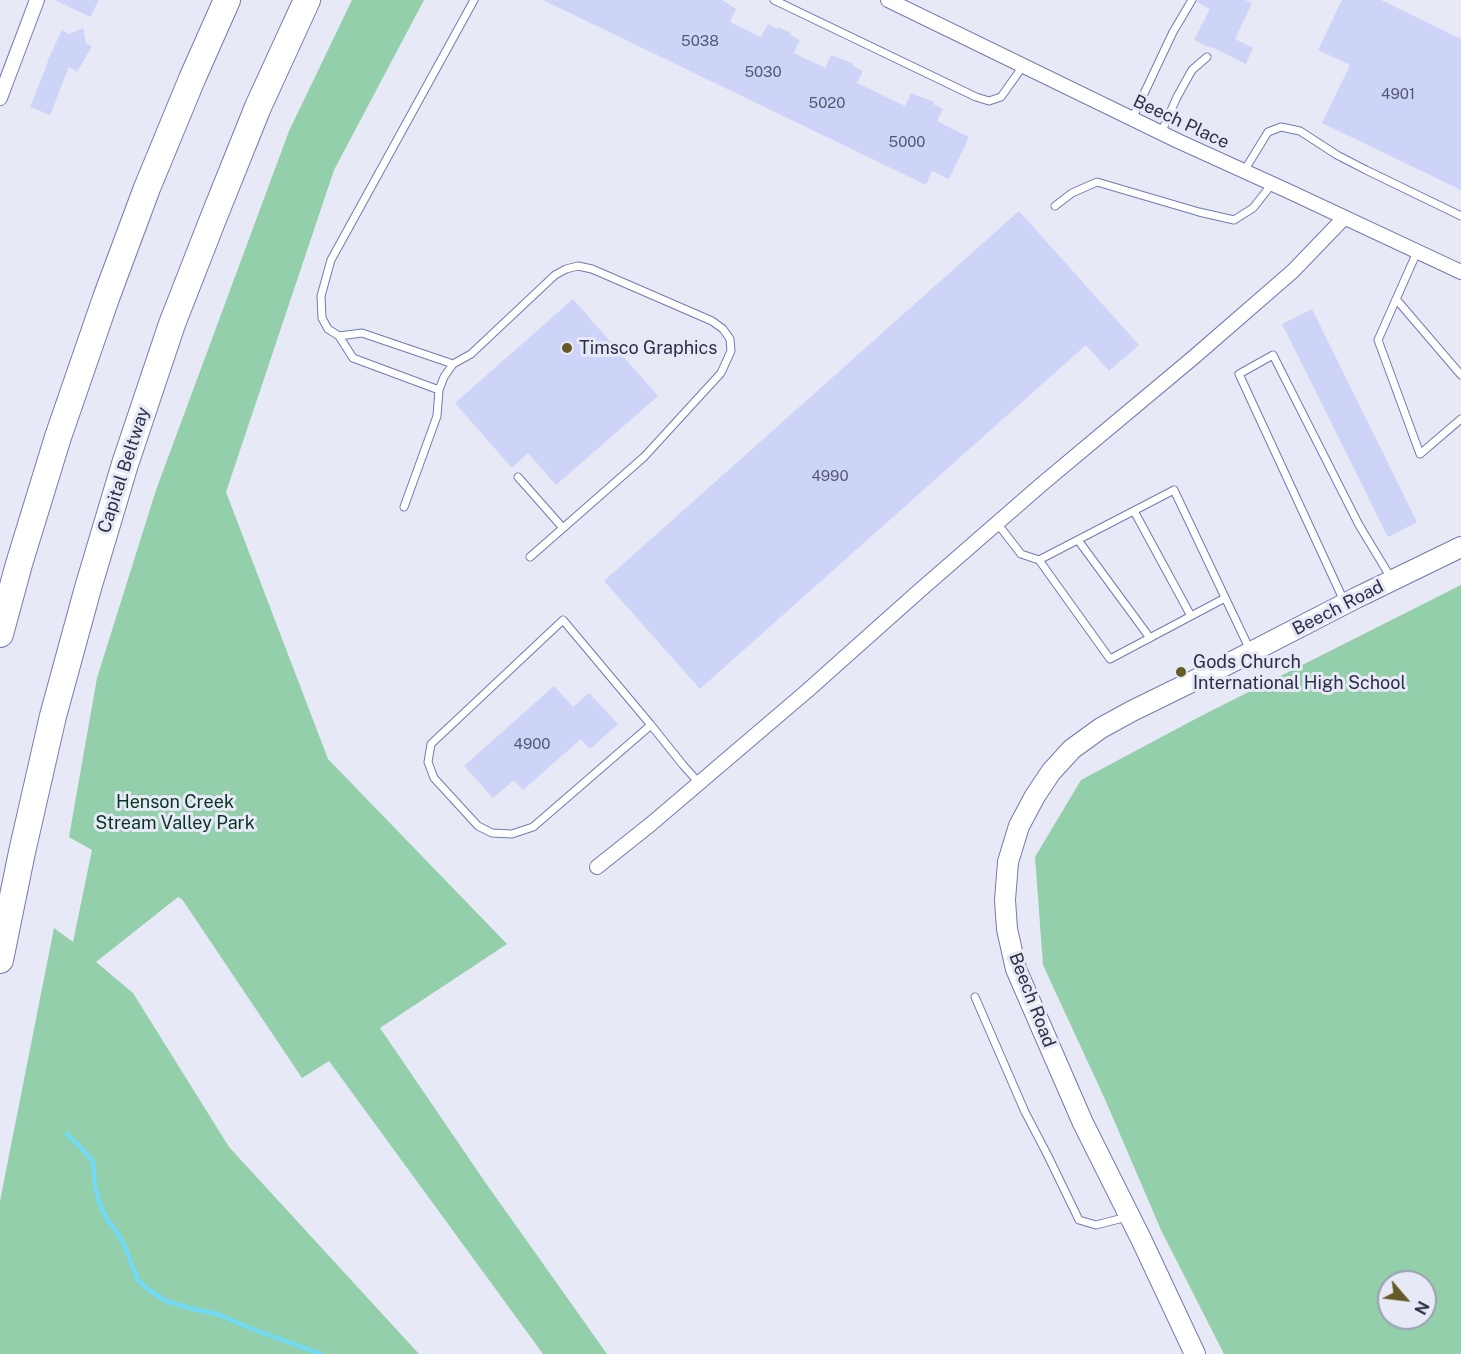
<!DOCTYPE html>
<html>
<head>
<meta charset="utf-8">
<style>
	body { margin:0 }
	#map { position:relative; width:1461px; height:1354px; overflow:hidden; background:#e7e9f6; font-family:"Public Sans",sans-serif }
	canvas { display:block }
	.north { position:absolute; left:1377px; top:1270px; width:60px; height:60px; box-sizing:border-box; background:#e7e9f6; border:2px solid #9c9fb0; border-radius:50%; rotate:118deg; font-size:16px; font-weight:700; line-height:24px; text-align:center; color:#2c3047 }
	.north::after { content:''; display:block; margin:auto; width:21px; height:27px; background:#665b28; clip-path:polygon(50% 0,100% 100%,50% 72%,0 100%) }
</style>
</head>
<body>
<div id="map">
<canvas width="1461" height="1354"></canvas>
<div class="north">N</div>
</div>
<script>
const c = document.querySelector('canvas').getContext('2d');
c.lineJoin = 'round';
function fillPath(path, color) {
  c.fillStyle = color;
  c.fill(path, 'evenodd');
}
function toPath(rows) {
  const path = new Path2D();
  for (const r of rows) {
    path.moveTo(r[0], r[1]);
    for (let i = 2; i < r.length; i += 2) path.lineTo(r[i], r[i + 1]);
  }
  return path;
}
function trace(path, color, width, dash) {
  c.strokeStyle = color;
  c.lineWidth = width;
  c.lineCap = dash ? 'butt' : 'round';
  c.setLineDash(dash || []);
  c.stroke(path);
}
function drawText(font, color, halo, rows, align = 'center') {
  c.font = font + ' "Public Sans",sans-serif';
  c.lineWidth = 6;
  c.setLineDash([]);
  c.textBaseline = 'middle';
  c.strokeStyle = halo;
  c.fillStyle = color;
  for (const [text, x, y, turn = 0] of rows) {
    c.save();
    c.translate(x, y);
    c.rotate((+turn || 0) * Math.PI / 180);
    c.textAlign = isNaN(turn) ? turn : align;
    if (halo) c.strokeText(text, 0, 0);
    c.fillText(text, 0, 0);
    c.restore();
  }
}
const green = toPath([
	[352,0,424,0,334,170,226,492,328,759,507,944,380,1028,485,1182,607,1354,543,1354,329,1061,302,1078,182,899,178,897,96,962,133,993,229,1147,419,1354,0,1354,0,1201,54,928,73,942,92,850,69,837,97,678,156,490,289,131],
	[1461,585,1461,1354,1224,1354,1161,1230,1104,1097,1043,965,1035,857,1081,780,1199,717],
	[1389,1282,1425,1282,1425,1318,1389,1318]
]);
const stream = toPath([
	[67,1134,83,1150,93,1162,95,1187,101,1208,108,1221,115,1229,125,1247,138,1280,149,1290,166,1301,189,1308,217,1314,255,1330,321,1354]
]);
const building = toPath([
	[55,0,99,0,90,17],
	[543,0,722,0,736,9,730,22,761,37,768,24,777,29,778,27,791,33,790,35,800,40,794,53,825,68,831,55,854,64,853,66,863,71,857,83,905,106,911,93,934,102,933,104,943,109,937,121,969,137,949,179,932,171,926,185],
	[1198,0,1245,0,1252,3,1235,39,1253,48,1246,64,1212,47,1211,48,1194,40,1210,9,1197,2],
	[1342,0,1381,0,1461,39,1461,190,1322,123,1350,65,1318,50],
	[83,28,86,43,92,46,77,72,69,67,50,115,30,107,48,62,47,62,62,30,69,34],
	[1019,211,1139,345,1109,371,1086,345,700,689,604,581],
	[573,299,658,396,556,485,528,453,512,468,455,403],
	[1312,309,1417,522,1388,537,1282,324],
	[554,686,573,707,589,693,618,724,590,749,581,739,523,790,514,780,493,798,464,766]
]);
const lane = toPath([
	[774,0,976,97,989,101,1001,97,1023,66],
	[1132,119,1173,32,1192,0],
	[1161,133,1177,97,1192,70,1207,57],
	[1244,171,1268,132,1281,127,1300,131,1337,155,1366,170,1461,216],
	[1055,206,1072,193,1097,182,1199,212,1234,220,1253,208,1272,184],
	[1417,252,1378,340,1420,454,1461,419],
	[1396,299,1461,375],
	[339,336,362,333,453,364],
	[439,390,353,358,339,336,328,329,322,318,321,296,331,260,474,0],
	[518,477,563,528],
	[404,507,437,416,439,390,444,377,453,364,471,354,555,275,566,269,578,266,592,269,712,321,723,329,730,339,731,351,721,373,644,457,530,557],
	[1134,511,1191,616],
	[997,523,1021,554,1039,560],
	[1078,540,1150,638],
	[1225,598,1110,659,1039,560,1174,490,1250,650],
	[1344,601,1239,374,1273,355,1359,525,1391,578],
	[651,725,533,827,512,834,492,833,478,826,434,778,428,762,431,744,563,620,651,725,683,765,699,783],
	[975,997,1025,1112,1047,1154,1079,1220,1096,1225,1127,1217]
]);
const street = toPath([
	[888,0,1178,141,1288,191,1461,272],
	[0,98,37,0],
	[597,867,651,824,807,691,918,592,1042,484,1194,357,1293,271,1344,218]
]);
const secondary = toPath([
	[1195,1354,1142,1241,1083,1123,1016,969,1007,929,1005,900,1008,862,1019,826,1035,796,1051,772,1072,749,1101,728,1132,711,1226,665,1356,598,1461,547]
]);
const highway = toPath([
	[0,634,19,564,58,437,106,298,147,188,192,79,227,0],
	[0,960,22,852,53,716,88,588,125,464,172,324,213,219,258,107,307,0]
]);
const markers = [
	[567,348,6,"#665b28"],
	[1181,672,6,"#665b28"]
];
const numberNames = [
	["5038",700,41],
	["5030",763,72],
	["4901",1398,94],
	["5020",827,103],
	["5000",907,142],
	["4990",830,476],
	["4900",532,744]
];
const streetNames = [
	["Beech Place",1181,122,25],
	["Capital Beltway",124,470,-72],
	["Beech Road",1338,608,-27],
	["Beech Road",1032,1000,69]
];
const poiNames = [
	["Timsco Graphics",579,348],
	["Gods Church",1193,662],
	["International High School",1193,683]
];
const parkNames = [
	["Henson Creek",175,802],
	["Stream Valley Park",175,823]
];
fillPath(green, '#92cfaa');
trace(stream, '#72daf5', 4.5);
fillPath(building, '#cdd4f8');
trace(lane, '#727ab1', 9);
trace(street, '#727ab1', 16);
trace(secondary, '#727ab1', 22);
trace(highway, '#727ab1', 28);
trace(lane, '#fff', 7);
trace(street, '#fff', 14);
trace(secondary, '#fff', 20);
trace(highway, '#fff', 26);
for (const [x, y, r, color] of markers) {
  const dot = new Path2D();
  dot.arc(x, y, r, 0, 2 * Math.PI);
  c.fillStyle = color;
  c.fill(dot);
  trace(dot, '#e7e9f6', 2);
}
drawText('15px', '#545973', null, numberNames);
drawText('18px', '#2c3047', '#e7e9f6', streetNames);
drawText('18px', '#2c3047', '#e7e9f6', poiNames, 'left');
drawText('18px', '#07351f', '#e7e9f6', parkNames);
</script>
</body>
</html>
